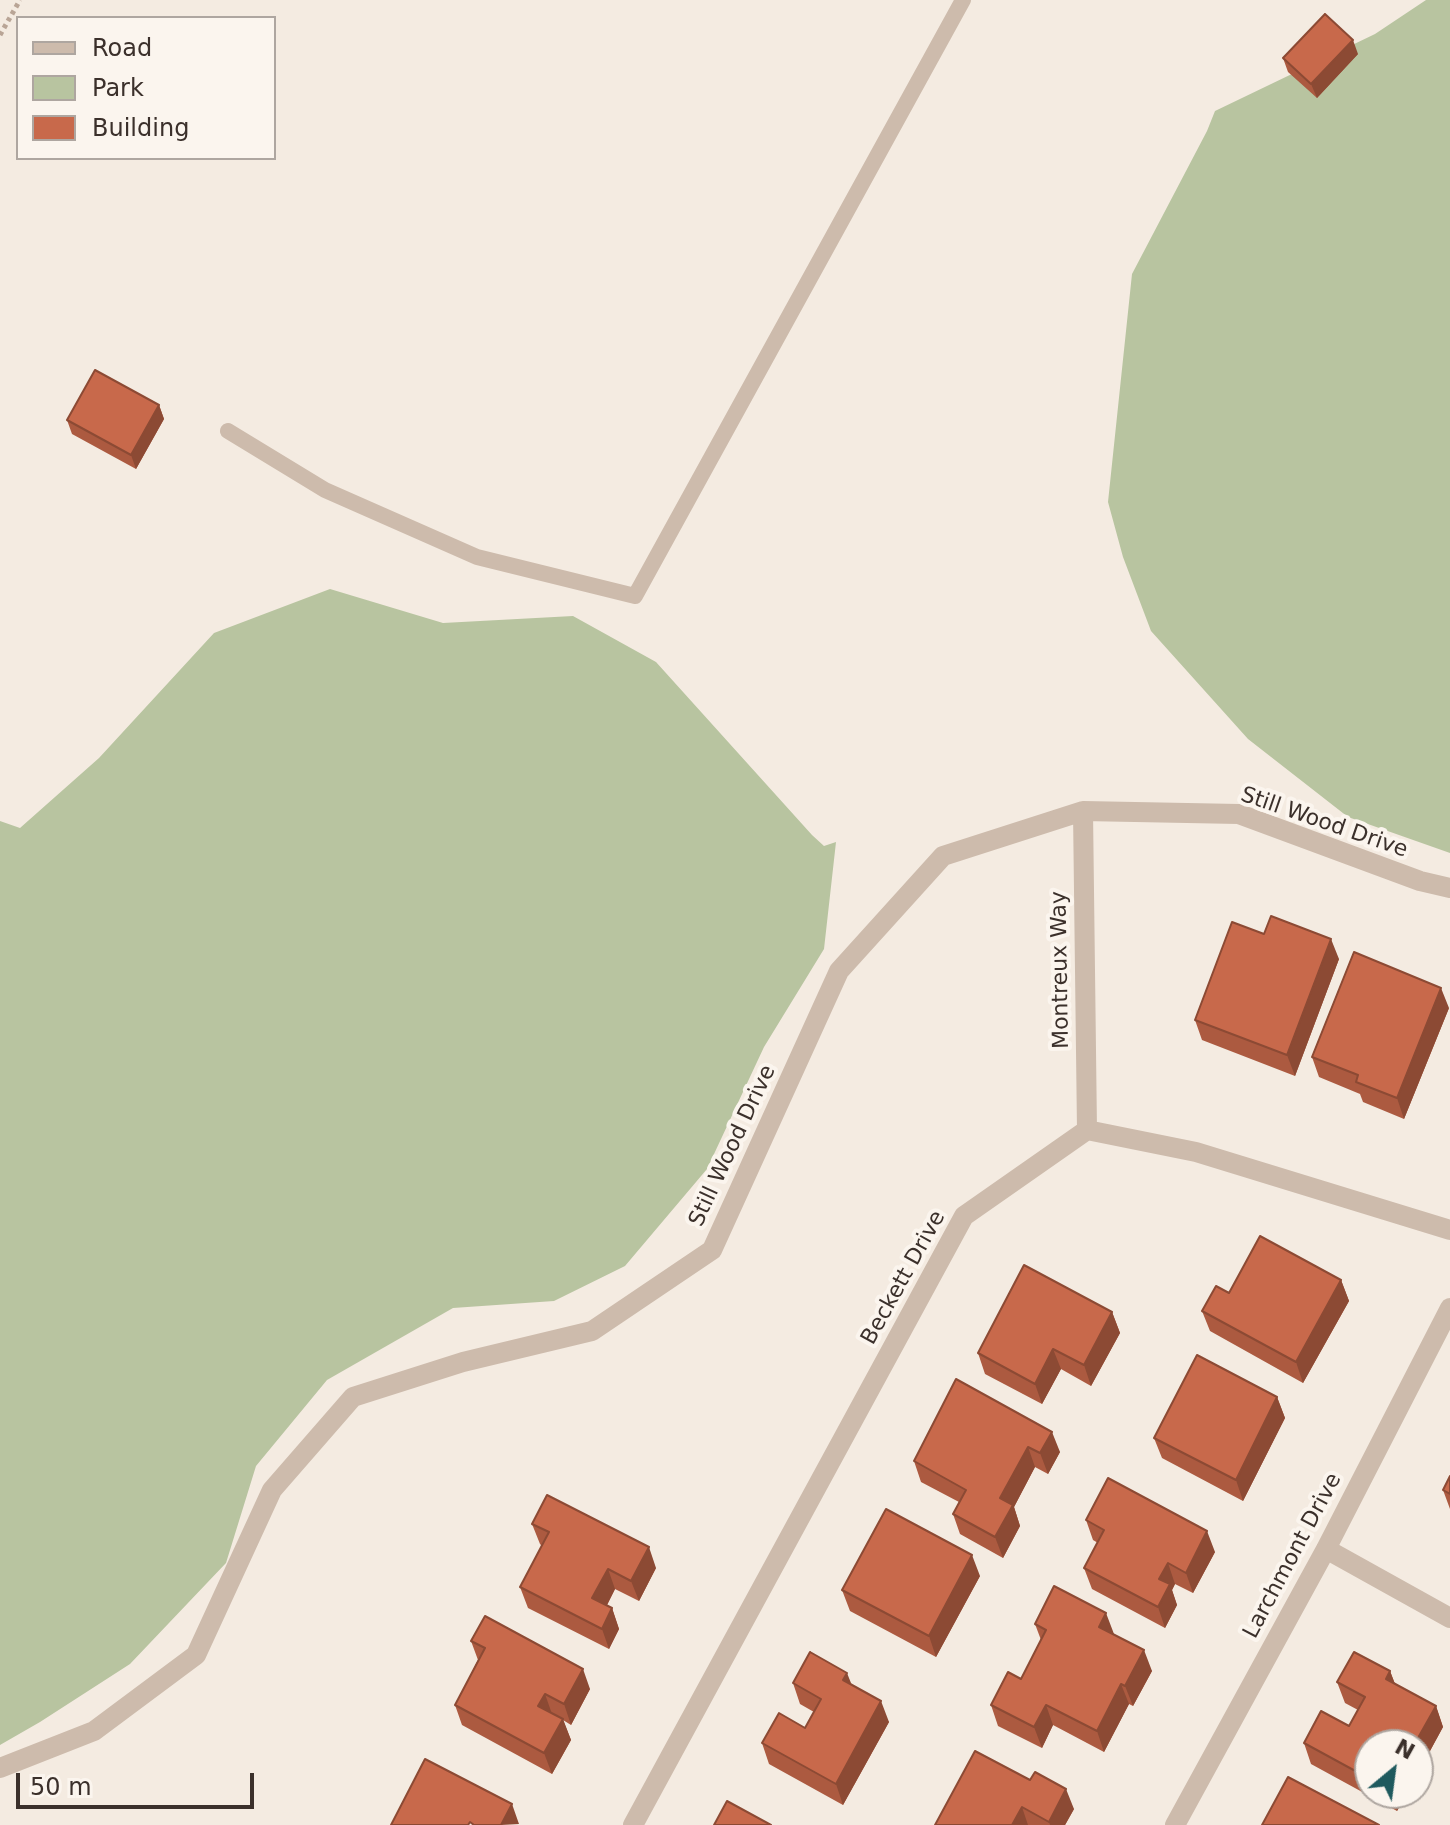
<!DOCTYPE html>
<html>
<head>
<meta charset="utf-8">
<style>
	body { margin:0 }
	#map { position:relative; width:1450px; height:1825px; overflow:hidden; background:#f4ebe1; font-family:"DejaVu Sans",sans-serif }
	canvas { display:block }
	.legend { position:absolute; left:16px; top:16px; width:260px; height:144px; box-sizing:border-box; background:#fbf5ee; border:2px solid #aea6a0; margin:0; padding:10px 14px; list-style:none; font-size:24px; color:#3b302b }
	.legend li { display:flex; align-items:center; gap:16px; height:40px }
	.legend b { width:40px; border:2px solid #aea6a0 }
	.north { position:absolute; left:1354px; top:1729px; width:80px; height:80px; box-sizing:border-box; background:#fbf5ee; border:2px solid #aea6a0; border-radius:50%; rotate:29deg; font-size:22px; font-weight:700; line-height:32px; text-align:center; color:#3b302b }
	.north::after { content:''; display:block; margin:auto; width:28px; height:36px; background:#1f5a5e; clip-path:polygon(50% 0,100% 100%,50% 72%,0 100%) }
	.scale { position:absolute; left:16px; top:1773px; width:238px; height:36px; box-sizing:border-box; border:4px solid #3b302b; border-top:0; padding-left:10px; font-size:24px; line-height:28px; white-space:nowrap; color:#3b302b; -webkit-text-stroke:6px #fbf5ee; paint-order:stroke }
</style>
</head>
<body>
<div id="map">
<canvas width="1450" height="1825"></canvas>
<ul class="legend">
<li><b style="height:10px;background:#cdbbac"></b>Road</li>
<li><b style="height:22px;background:#b8c4a0"></b>Park</li>
<li><b style="height:22px;background:#c8694b"></b>Building</li>
</ul>
<div class="north">N</div>
<div class="scale">50 m</div>
</div>
<script>
const c = document.querySelector('canvas').getContext('2d');
c.lineJoin = 'round';
function fillPath(path, color) {
  c.fillStyle = color;
  c.fill(path, 'evenodd');
}
function toPath(rows) {
  const path = new Path2D();
  for (const r of rows) {
    path.moveTo(r[0], r[1]);
    for (let i = 2; i < r.length; i += 2) path.lineTo(r[i], r[i + 1]);
  }
  return path;
}
function trace(path, color, width, dash) {
  c.strokeStyle = color;
  c.lineWidth = width;
  c.lineCap = dash ? 'butt' : 'round';
  c.setLineDash(dash || []);
  c.stroke(path);
}
function drawText(font, color, halo, rows, align = 'center') {
  c.font = font + ' "DejaVu Sans",sans-serif';
  c.lineWidth = 8;
  c.setLineDash([]);
  c.textBaseline = 'middle';
  c.strokeStyle = halo;
  c.fillStyle = color;
  for (const [text, x, y, turn = 0] of rows) {
    c.save();
    c.translate(x, y);
    c.rotate((+turn || 0) * Math.PI / 180);
    c.textAlign = isNaN(turn) ? turn : align;
    if (halo) c.strokeText(text, 0, 0);
    c.fillText(text, 0, 0);
    c.restore();
  }
}
const green = toPath([
	[1426,0,1450,0,1450,853,1348,817,1248,739,1151,631,1123,557,1108,502,1132,274,1207,131,1215,111,1375,34],
	[330,589,443,623,573,616,656,662,812,835,824,846,836,842,824,949,764,1047,707,1169,625,1266,554,1301,453,1308,327,1380,256,1466,226,1563,130,1664,40,1722,0,1745,0,821,20,828,99,758,214,633]
]);
const path = toPath([
	[0,35,20,0]
]);
const service = toPath([
	[228,431,325,490,477,557,635,596,963,0]
]);
const minor = toPath([
	[1083,811,1087,1130],
	[1326,1549,1450,1618],
	[0,1768,94,1731,196,1655,272,1490,353,1397,463,1362,592,1331,712,1250,839,971,943,856,1083,811,1239,814,1420,881,1450,888],
	[633,1825,964,1216,1087,1130,1196,1152,1450,1230],
	[1175,1825,1326,1549,1450,1308]
]);
const wall = toPath([
	[1358,54,1317,98,1288,72,1283,58],
	[159,405,164,419,136,469,72,434,67,420],
	[1264,934,1339,959,1295,1076,1202,1040,1195,1020],
	[1449,1008,1404,1119,1363,1102,1360,1094,1319,1077,1312,1057],
	[1341,1280,1349,1301,1303,1383,1210,1331,1202,1311,1229,1293],
	[1112,1312,1120,1333,1091,1386,1061,1369,1042,1404,985,1374,978,1353],
	[956,1379,1060,1452,1048,1474,1035,1467,1014,1507,1020,1526,1003,1558,960,1534,953,1514,959,1502,921,1482,914,1461],
	[1277,1397,1285,1418,1243,1501,1162,1458,1154,1438],
	[1450,1476,1450,1509,1443,1490],
	[1086,1520,1215,1552,1193,1593,1175,1584,1172,1590,1177,1605,1165,1628,1092,1589,1084,1568,1098,1543,1093,1540],
	[532,1524,656,1568,639,1601,615,1589,607,1605,612,1608,619,1629,609,1649,528,1608,520,1587,542,1546,540,1544],
	[980,1576,936,1657,850,1611,842,1590],
	[1035,1624,1114,1634,1152,1671,1133,1706,1129,1704,1104,1752,1053,1725,1042,1748,998,1726,991,1705,1021,1679,1041,1640],
	[471,1641,590,1689,571,1725,563,1720,571,1740,552,1774,462,1725,455,1705,478,1660],
	[1390,1671,1395,1684,1436,1706,1443,1727,1418,1773,1418,1745,1370,1745,1370,1793,1407,1793,1397,1811,1311,1764,1304,1743,1349,1726,1358,1710,1345,1703,1337,1682],
	[793,1683,852,1685,889,1722,843,1805,769,1764,762,1743,805,1728,814,1712,800,1704],
	[975,1751,1074,1809,1065,1825,935,1825]
]);
const shadedWall = toPath([
	[1353,40,1358,54,1317,98,1311,84],
	[159,405,164,419,136,469,131,455],
	[1331,939,1339,959,1295,1076,1287,1055],
	[1441,988,1449,1008,1404,1119,1397,1098],
	[1341,1280,1349,1301,1303,1383,1296,1362],
	[1112,1312,1120,1333,1091,1386,1084,1365],
	[1053,1349,1061,1369,1042,1404,1035,1384],
	[1277,1397,1285,1418,1243,1501,1236,1480],
	[1052,1432,1060,1452,1048,1474,1040,1453],
	[1028,1447,1035,1467,1014,1507,1020,1526,1003,1558,995,1537,1000,1498],
	[1207,1531,1215,1552,1193,1593,1186,1573],
	[649,1547,656,1568,639,1601,631,1581],
	[972,1555,980,1576,936,1657,929,1636],
	[1168,1563,1175,1584,1172,1590,1177,1605,1165,1628,1158,1607,1159,1579],
	[608,1569,615,1589,600,1619,592,1598],
	[612,1608,619,1629,609,1649,602,1629],
	[1106,1613,1114,1634,1107,1648,1099,1627],
	[1144,1650,1152,1671,1133,1706,1125,1686],
	[583,1669,590,1689,571,1725,564,1704],
	[1390,1671,1398,1692,1386,1679],
	[847,1673,855,1693,843,1680],
	[1121,1684,1129,1704,1104,1752,1097,1731],
	[545,1694,552,1714,538,1706],
	[881,1701,889,1722,843,1805,836,1784],
	[1046,1705,1053,1725,1042,1748,1034,1727],
	[1436,1706,1443,1727,1418,1773,1418,1745,1414,1745],
	[563,1719,571,1740,552,1774,544,1753],
	[1066,1789,1074,1809,1065,1825,1050,1825,1049,1822],
	[1391,1793,1407,1793,1397,1811],
	[512,1804,519,1824,501,1825],
	[1022,1807,1028,1825,1012,1825]
]);
const building = toPath([
	[1325,14,1353,40,1311,84,1283,58,1325,14],
	[95,370,159,405,131,455,67,420,95,370],
	[1271,916,1331,939,1287,1055,1195,1020,1232,922,1264,934,1271,916],
	[1354,952,1441,988,1397,1098,1356,1082,1358,1075,1312,1057,1354,952],
	[1260,1236,1341,1280,1296,1362,1202,1311,1216,1286,1229,1293,1260,1236],
	[1024,1265,1112,1312,1084,1365,1053,1349,1035,1384,978,1353,1024,1265],
	[1197,1355,1277,1397,1236,1480,1154,1438,1197,1355],
	[956,1379,1052,1432,1040,1453,1028,1447,1000,1498,1013,1505,995,1537,953,1514,966,1490,914,1461,956,1379],
	[1450,1476,1450,1494,1443,1490,1450,1476],
	[1108,1478,1207,1531,1186,1573,1168,1563,1159,1579,1170,1584,1158,1607,1084,1568,1104,1530,1086,1520,1108,1478],
	[547,1495,649,1547,631,1581,608,1569,592,1598,612,1608,602,1629,520,1587,549,1532,532,1524,547,1495],
	[886,1509,972,1555,929,1636,842,1590,886,1509],
	[1054,1586,1106,1613,1099,1627,1144,1650,1125,1686,1121,1684,1097,1731,1046,1705,1034,1727,991,1705,1008,1672,1021,1679,1046,1630,1035,1624,1054,1586],
	[485,1616,583,1669,564,1704,545,1694,538,1706,563,1719,544,1753,455,1705,485,1648,471,1641,485,1616],
	[810,1652,847,1673,843,1680,881,1701,836,1784,762,1743,779,1713,805,1728,821,1699,793,1683,810,1652],
	[1354,1652,1390,1671,1386,1679,1436,1706,1414,1745,1370,1745,1370,1779,1304,1743,1321,1711,1349,1726,1365,1697,1337,1682,1354,1652],
	[975,1751,1030,1780,1035,1772,1066,1789,1049,1822,1022,1807,1012,1825,935,1825,975,1751],
	[425,1759,512,1804,501,1825,474,1825,470,1822,468,1825,391,1825,425,1759],
	[1288,1777,1379,1825,1262,1825,1288,1777],
	[727,1801,771,1825,714,1825,727,1801]
]);
const streetNames = [
	["Still Wood Drive",1324,823,19],
	["Montreux Way",1061,970,-91],
	["Still Wood Drive",733,1146,-65],
	["Beckett Drive",904,1278,-61],
	["Larchmont Drive",1293,1556,-62]
];
fillPath(green, '#b8c4a0');
trace(path, '#b9a596', 5, [4, 4]);
trace(service, '#cdbbac', 16);
trace(minor, '#cdbbac', 20);
fillPath(wall, '#ac5a40');
fillPath(shadedWall, '#8c4a34');
fillPath(building, '#c8694b');
trace(building, '#8c4a34', 2);
drawText('22px', '#3b302b', '#fbf5ee', streetNames);
</script>
</body>
</html>
